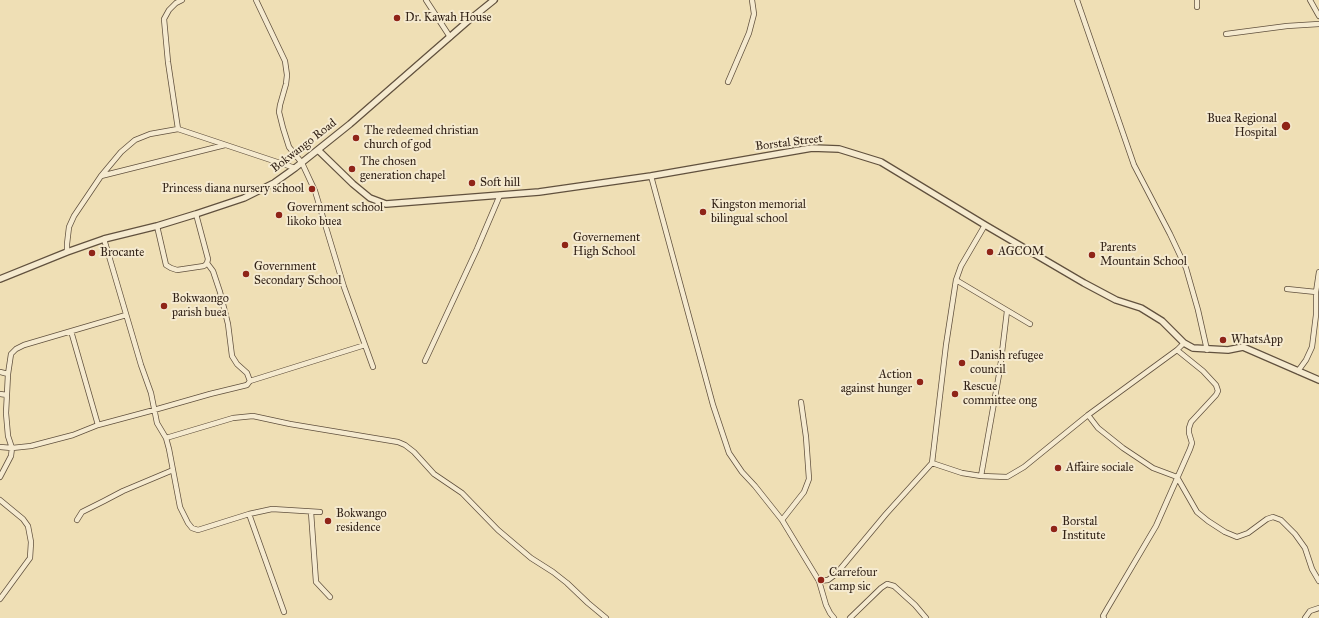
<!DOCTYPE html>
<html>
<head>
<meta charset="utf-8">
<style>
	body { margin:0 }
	canvas { display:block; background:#efdfb5 }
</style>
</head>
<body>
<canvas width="1319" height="618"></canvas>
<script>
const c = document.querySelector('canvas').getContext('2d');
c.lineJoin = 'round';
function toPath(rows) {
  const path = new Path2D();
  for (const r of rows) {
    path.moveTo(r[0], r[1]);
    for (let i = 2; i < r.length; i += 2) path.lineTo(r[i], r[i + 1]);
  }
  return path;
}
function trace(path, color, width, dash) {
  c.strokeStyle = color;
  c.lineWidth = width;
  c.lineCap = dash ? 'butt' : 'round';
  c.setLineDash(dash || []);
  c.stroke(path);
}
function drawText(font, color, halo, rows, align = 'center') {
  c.font = font + ' "IM FELL Great Primer",serif';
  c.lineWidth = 4;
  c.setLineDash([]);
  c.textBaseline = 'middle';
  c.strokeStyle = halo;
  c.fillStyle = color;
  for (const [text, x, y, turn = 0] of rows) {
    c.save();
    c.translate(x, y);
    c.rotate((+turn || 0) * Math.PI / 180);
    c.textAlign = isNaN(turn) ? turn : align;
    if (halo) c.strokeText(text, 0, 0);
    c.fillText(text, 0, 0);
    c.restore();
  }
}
const minor = toPath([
	[182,0,176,3,169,10,164,19,168,62,178,129,295,168],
	[256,0,285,61,287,75,286,84,280,105,279,112,283,128,289,147,302,163,315,191,344,287,373,367],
	[426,0,450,37],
	[1077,0,1134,165,1170,234,1186,268,1198,310,1207,350],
	[1197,0,1197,7],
	[1310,0,1319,16],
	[1226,34,1287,26,1319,24],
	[728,82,749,33,754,14,752,0],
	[101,176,225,145],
	[651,176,713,405,729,453,742,472,755,486,782,520,819,581,828,580,836,574,886,514,932,463,946,345,956,280,961,266,985,225],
	[196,214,208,259,207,263,213,271,220,292,228,324,232,356,237,364,247,373,250,381],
	[157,226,166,265,171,268,177,270,204,266,207,263],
	[104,239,141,365,151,393,157,423,166,438,169,449,180,507,188,523,192,528,198,530,249,514,272,509,320,512],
	[67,252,67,244,69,227,74,216,101,176,121,152,135,140,150,134,178,129],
	[956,280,1030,324],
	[1287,289,1316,292],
	[71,331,98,425],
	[425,361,477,249,500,195],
	[1298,371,1306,360,1312,347,1316,315,1316,292,1319,272],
	[0,372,8,374],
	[0,394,7,395],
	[1088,415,1098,428,1123,448,1153,468,1177,477,1197,512,1208,521,1225,532,1237,537,1248,533,1267,519,1273,517,1281,520,1295,534,1305,548,1312,569,1319,581],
	[166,438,233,418,253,416,290,424,398,442,405,445,414,452,434,474,462,493,498,530,531,558,553,572,567,583,588,603,606,618],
	[0,447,12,448,31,446,73,435,98,425,154,410,210,394,247,385,250,381,365,345],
	[932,463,962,473,981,476,1007,477,1024,467,1088,415,1177,350,1184,343],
	[981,476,1000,369,1007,311],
	[0,477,11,456,12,448,8,436,6,413,8,374,11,354,16,349,24,345,126,315],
	[0,500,23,519,28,526,31,542,30,558,0,599],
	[311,512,316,582,330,597],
	[249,514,284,612],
	[77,520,82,512,104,501,123,491,173,470],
	[782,520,804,492,809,479,806,437,801,402],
	[819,581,826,605,830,613,834,618],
	[850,618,881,588,887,584,894,586,915,605,926,618],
	[1104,618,1103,616,1107,609,1156,526,1190,449,1192,443,1189,433,1189,428,1191,422,1216,395,1218,391,1216,385,1203,371,1177,350],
	[1305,618,1310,611,1319,608]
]);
const tertiary = toPath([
	[318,150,353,184,370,198,386,204,539,192,651,176,812,148,839,149,881,162,985,225,1084,283,1116,300,1141,308,1162,321,1184,343,1193,348,1228,350,1243,347,1319,380],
	[0,279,67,252,104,239,157,226,196,214,244,198,274,183,295,168,350,124,468,21,494,0]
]);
const markers = [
	[397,18,4,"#8f2418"],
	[1286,126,5,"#8f2418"],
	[356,138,4,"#8f2418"],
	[352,169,4,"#8f2418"],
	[472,183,4,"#8f2418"],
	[312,189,4,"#8f2418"],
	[703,212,4,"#8f2418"],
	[279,215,4,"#8f2418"],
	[565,245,4,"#8f2418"],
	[990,252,4,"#8f2418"],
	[92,253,4,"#8f2418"],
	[1092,255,4,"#8f2418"],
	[246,274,4,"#8f2418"],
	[164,306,4,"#8f2418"],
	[1223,340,4,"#8f2418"],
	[962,363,4,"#8f2418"],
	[920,382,4,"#8f2418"],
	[955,394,4,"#8f2418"],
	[1058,468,4,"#8f2418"],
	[328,521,4,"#8f2418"],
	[1054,529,4,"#8f2418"],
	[821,580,4,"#8f2418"]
];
const poiNames = [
	["Dr. Kawah House",405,18],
	["Buea Regional",1277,119,"right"],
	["Hospital",1277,133,"right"],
	["The redeemed christian",364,131],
	["church of god",364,145],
	["The chosen",360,162],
	["generation chapel",360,176],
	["Soft hill",480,183],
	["Princess diana nursery school",304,189,"right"],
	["Kingston memorial",711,205],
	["bilingual school",711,219],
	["Government school",287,208],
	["likoko buea",287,222],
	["Governement",573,238],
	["High School",573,252],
	["Parents",1100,248],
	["Mountain School",1100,262],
	["AGCOM",998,252],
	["Brocante",100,253],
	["Government",254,267],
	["Secondary School",254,281],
	["Bokwaongo",172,299],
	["parish buea",172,313],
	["WhatsApp",1231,340],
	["Danish refugee",970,356],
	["council",970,370],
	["Action",912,375,"right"],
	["against hunger",912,389,"right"],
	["Rescue",963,387],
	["committee ong",963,401],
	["Affaire sociale",1066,468],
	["Bokwango",336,514],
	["residence",336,528],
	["Borstal",1062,522],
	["Institute",1062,536],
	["Carrefour",829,573],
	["camp sic",829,587]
];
const streetNames = [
	["Borstal Street",789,143,-7],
	["Bokwango Road",304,146,-38]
];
trace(minor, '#61513e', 6);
trace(tertiary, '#61513e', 8);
trace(minor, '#f5eacf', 4.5);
trace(tertiary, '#f5eacf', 5.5);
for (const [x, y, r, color] of markers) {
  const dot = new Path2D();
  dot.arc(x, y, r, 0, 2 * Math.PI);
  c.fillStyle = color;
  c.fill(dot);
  trace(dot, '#f5eacf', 1.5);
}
drawText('12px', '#322217', '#f5eacf', poiNames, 'left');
drawText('12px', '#322217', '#f5eacf', streetNames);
</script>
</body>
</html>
